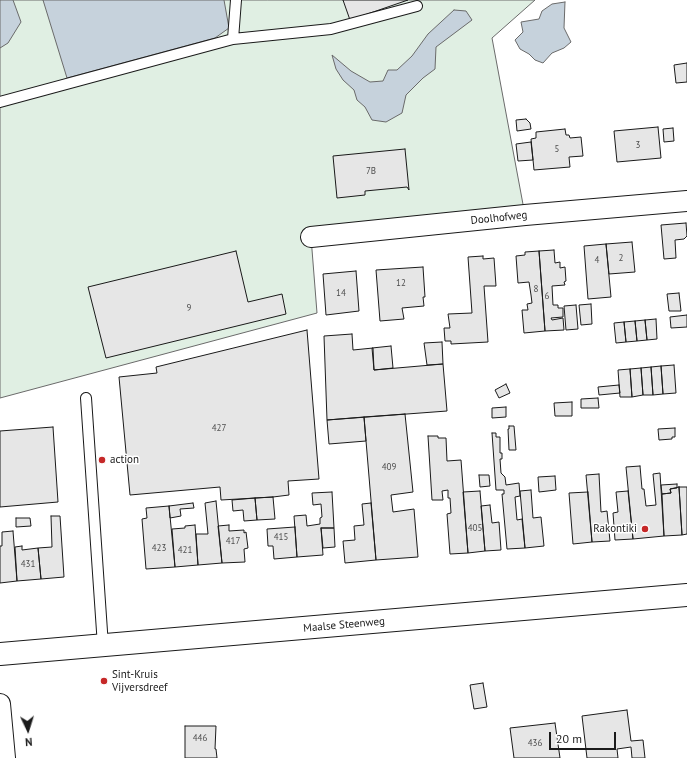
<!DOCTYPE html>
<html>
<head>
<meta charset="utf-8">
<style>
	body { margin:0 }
	#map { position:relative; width:687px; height:758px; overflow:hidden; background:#fff; font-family:"PT Sans",sans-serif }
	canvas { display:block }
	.north { position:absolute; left:8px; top:710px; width:40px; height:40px; -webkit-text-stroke:3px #fff; paint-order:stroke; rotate:176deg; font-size:11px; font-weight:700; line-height:16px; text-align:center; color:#1a1a1a }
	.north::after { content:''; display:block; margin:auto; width:14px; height:18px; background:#1a1a1a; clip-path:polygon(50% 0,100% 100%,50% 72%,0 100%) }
	.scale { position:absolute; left:549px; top:732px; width:67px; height:18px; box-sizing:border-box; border:2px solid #1a1a1a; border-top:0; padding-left:5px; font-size:12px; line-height:14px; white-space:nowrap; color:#1a1a1a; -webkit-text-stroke:3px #fff; paint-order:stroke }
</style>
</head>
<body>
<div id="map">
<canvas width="687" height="758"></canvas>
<div class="north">N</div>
<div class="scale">20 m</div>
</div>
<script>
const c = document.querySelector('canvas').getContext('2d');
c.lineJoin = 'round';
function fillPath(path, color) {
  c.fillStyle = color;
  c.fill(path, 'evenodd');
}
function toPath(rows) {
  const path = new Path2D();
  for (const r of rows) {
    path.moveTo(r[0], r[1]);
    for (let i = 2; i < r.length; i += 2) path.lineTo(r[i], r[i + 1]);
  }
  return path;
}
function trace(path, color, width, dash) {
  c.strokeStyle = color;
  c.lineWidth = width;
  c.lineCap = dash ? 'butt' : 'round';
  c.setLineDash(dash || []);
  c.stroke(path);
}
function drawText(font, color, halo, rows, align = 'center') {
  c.font = font + ' "PT Sans",sans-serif';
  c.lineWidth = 3;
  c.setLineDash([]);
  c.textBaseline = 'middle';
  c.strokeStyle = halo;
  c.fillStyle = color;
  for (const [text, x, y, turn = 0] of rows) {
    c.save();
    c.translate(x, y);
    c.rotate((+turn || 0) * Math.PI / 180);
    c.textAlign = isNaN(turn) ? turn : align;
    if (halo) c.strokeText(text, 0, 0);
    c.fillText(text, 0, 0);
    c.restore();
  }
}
const green = toPath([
	[0,0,535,0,492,38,525,215,311,237,317,313,0,398,0,0]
]);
const water = toPath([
	[0,0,13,0,21,22,8,43,0,48,0,0],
	[43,0,224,0,229,28,215,38,67,78,43,0],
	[565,2,564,28,571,42,564,48,552,53,543,63,535,60,529,54,520,49,515,40,523,32,521,22,539,19,542,11,552,4,565,2],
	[454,10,466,11,472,20,436,47,435,69,423,78,406,95,402,113,386,122,372,120,365,107,357,100,354,90,343,80,336,69,332,55,351,71,370,82,383,81,388,70,397,70,412,56,428,34,454,10]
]);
const building = toPath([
	[343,0,408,0,350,20,343,0],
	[687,63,687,82,676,83,674,65,687,63],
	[526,119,530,123,531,129,517,131,516,120,526,119],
	[658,127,661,158,617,162,614,131,658,127],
	[673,128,674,141,664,142,663,129,673,128],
	[565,129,566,135,569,135,570,138,581,137,583,156,569,157,570,167,534,170,531,139,536,138,536,132,565,129],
	[531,142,533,160,518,161,516,144,531,142],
	[405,149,409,190,407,187,365,191,365,195,337,198,333,156,405,149],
	[686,223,687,236,684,239,675,240,676,258,664,259,661,225,686,223],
	[632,242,635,272,609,274,606,244,632,242],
	[606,244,611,297,588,299,584,246,606,244],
	[554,250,555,263,560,262,560,268,565,267,566,281,564,282,565,285,552,286,553,305,558,305,558,308,563,308,563,317,551,318,552,320,563,318,564,330,545,331,539,251,554,250],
	[236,251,248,302,282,294,286,314,106,358,88,287,236,251],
	[539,251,545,331,524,333,522,310,528,310,527,304,532,303,531,295,529,282,518,283,516,256,525,255,525,252,539,251],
	[483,256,483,259,494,258,496,286,484,286,488,342,451,344,451,341,445,341,444,328,450,328,448,314,472,313,468,257,483,256],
	[423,267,425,297,423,297,424,306,402,308,404,319,380,321,376,270,423,267],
	[356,271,359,311,326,315,323,274,356,271],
	[679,293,681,311,669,311,667,294,679,293],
	[591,304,592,324,581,325,579,305,591,304],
	[576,305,578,329,566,330,564,306,576,305],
	[687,315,687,327,671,328,670,317,687,315],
	[656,319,657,339,647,340,645,320,656,319],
	[645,320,647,340,637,341,635,321,645,320],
	[635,321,637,341,626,342,624,322,635,321],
	[624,322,626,342,616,343,614,323,624,322],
	[307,330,319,479,288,481,289,495,273,497,221,500,220,487,130,495,119,377,157,373,156,367,307,330],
	[352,334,353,350,373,348,374,370,443,364,447,411,327,420,324,336,352,334],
	[442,342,443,364,427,365,424,343,442,342],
	[391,346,393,368,374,370,372,348,391,346],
	[674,365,676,393,663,394,661,366,674,365],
	[661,366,663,394,653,395,651,367,661,366],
	[651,367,653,395,643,395,641,368,651,367],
	[641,368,643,395,632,397,630,369,641,368],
	[630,369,632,397,620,397,618,370,630,369],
	[506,384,510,393,499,398,495,390,506,384],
	[619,385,620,393,599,395,598,387,619,385],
	[598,398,599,408,581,408,581,399,598,398],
	[572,402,572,416,555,416,554,403,572,402],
	[506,407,506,417,492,418,492,408,506,407],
	[405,414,413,492,391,495,393,512,414,509,418,557,376,560,364,417,405,414],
	[364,417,366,441,329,444,327,420,364,417],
	[509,426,514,426,516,450,509,450,508,429,509,429,509,426],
	[53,427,58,502,0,507,0,431,53,427],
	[675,428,675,437,672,437,672,439,659,440,658,429,675,428],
	[492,433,496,433,496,437,500,437,500,453,502,453,502,459,500,459,501,473,505,477,506,485,519,483,520,496,515,497,517,520,522,519,525,548,507,549,502,494,504,494,504,490,496,490,492,433],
	[428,436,438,436,438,438,446,438,447,461,461,460,468,553,450,554,447,514,451,513,450,498,448,498,448,490,442,491,443,500,432,500,428,436],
	[640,466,642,489,644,489,646,506,656,505,653,474,660,473,664,536,633,539,626,467,640,466],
	[599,474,601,512,607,511,610,541,592,542,586,475,599,474],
	[479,475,489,475,490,486,480,487,479,475],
	[555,476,556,490,539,492,538,477,555,476],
	[677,484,677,488,670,489,671,493,662,494,661,485,677,484],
	[679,487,682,535,664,536,662,494,671,493,670,489,679,487],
	[679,487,687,487,687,534,682,535,679,487],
	[531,490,533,518,541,517,544,546,525,548,520,491,531,490],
	[480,491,485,551,468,553,463,492,480,491],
	[628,491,633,539,615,540,613,513,618,512,616,492,628,491],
	[332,492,334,528,321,528,323,555,297,557,294,516,306,515,307,526,320,524,320,518,322,517,321,504,313,505,312,493,332,492],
	[588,492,592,542,573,544,569,493,588,492],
	[273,497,275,519,257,520,255,498,273,497],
	[255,498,257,520,244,521,243,510,233,511,232,500,255,498],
	[216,501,222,563,198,565,196,534,208,534,205,503,216,501],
	[193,503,194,508,180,509,181,516,170,518,169,506,193,503],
	[371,503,376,560,345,563,343,541,355,540,354,526,364,525,362,504,371,503],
	[490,505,492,523,499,522,501,550,485,551,481,506,490,505],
	[169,506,175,567,146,569,142,519,147,518,146,508,169,506],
	[51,516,60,516,64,577,41,579,38,548,52,547,51,516],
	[16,518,30,518,31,526,16,527,16,518],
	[195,525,198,565,175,567,172,529,185,528,185,526,195,525],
	[229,525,229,531,244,530,244,533,246,532,248,548,244,549,245,562,222,563,218,526,229,525],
	[295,527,297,557,274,559,273,546,268,546,267,529,295,527],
	[321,528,334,528,335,547,323,548,321,528],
	[13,531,17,581,0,583,0,546,2,546,2,532,13,531],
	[22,546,22,550,38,548,41,579,17,581,15,547,22,546],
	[483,683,487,707,474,709,470,685,483,683],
	[627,710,631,741,643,740,645,758,632,758,631,747,617,749,618,758,587,758,582,716,627,710],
	[555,723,560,758,514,758,510,728,555,723],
	[185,726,216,726,215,749,216,749,217,758,185,758,185,726]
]);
const service = toPath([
	[236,0,233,39,331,29,417,6],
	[0,102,233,39],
	[86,398,103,646]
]);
const minor = toPath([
	[311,237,525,215,687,201],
	[0,704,5,758]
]);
const primary = toPath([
	[0,654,687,595]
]);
const markers = [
	[102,460,4,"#c62828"],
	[645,529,4,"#c62828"],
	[104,681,4,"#c62828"]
];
const numberNames = [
	["3",638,145],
	["5",557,149],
	["7B",371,171],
	["2",621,258],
	["4",597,260],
	["12",401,283],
	["8",536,289],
	["14",341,293],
	["6",547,296],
	["9",189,308],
	["427",219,428],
	["409",389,467],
	["405",475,528],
	["415",281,537],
	["417",233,541],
	["423",159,548],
	["421",185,550],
	["431",28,564],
	["446",200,738],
	["436",535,743]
];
const streetNames = [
	["Doolhofweg",499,218,-6],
	["Maalse Steenweg",344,625,-5]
];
const poiNames = [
	["action",110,460],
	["Rakontiki",637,529,"right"],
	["Sint-Kruis",112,675],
	["Vijversdreef",112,688]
];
fillPath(green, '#e0efe3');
trace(green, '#6a6a6a', 1);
fillPath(water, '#c6d2dc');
trace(water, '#6a6a6a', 1);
fillPath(building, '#e6e6e6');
trace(building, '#1a1a1a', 1);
trace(service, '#1a1a1a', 12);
trace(minor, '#1a1a1a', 22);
trace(primary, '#1a1a1a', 24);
trace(service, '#fff', 10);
trace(minor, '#fff', 20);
trace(primary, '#fff', 22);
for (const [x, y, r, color] of markers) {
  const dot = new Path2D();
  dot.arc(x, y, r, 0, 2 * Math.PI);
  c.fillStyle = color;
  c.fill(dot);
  trace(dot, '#fff', 1.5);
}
drawText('9px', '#4d4d4d', null, numberNames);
drawText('11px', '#1a1a1a', '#fff', streetNames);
drawText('11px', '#1a1a1a', '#fff', poiNames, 'left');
</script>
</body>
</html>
